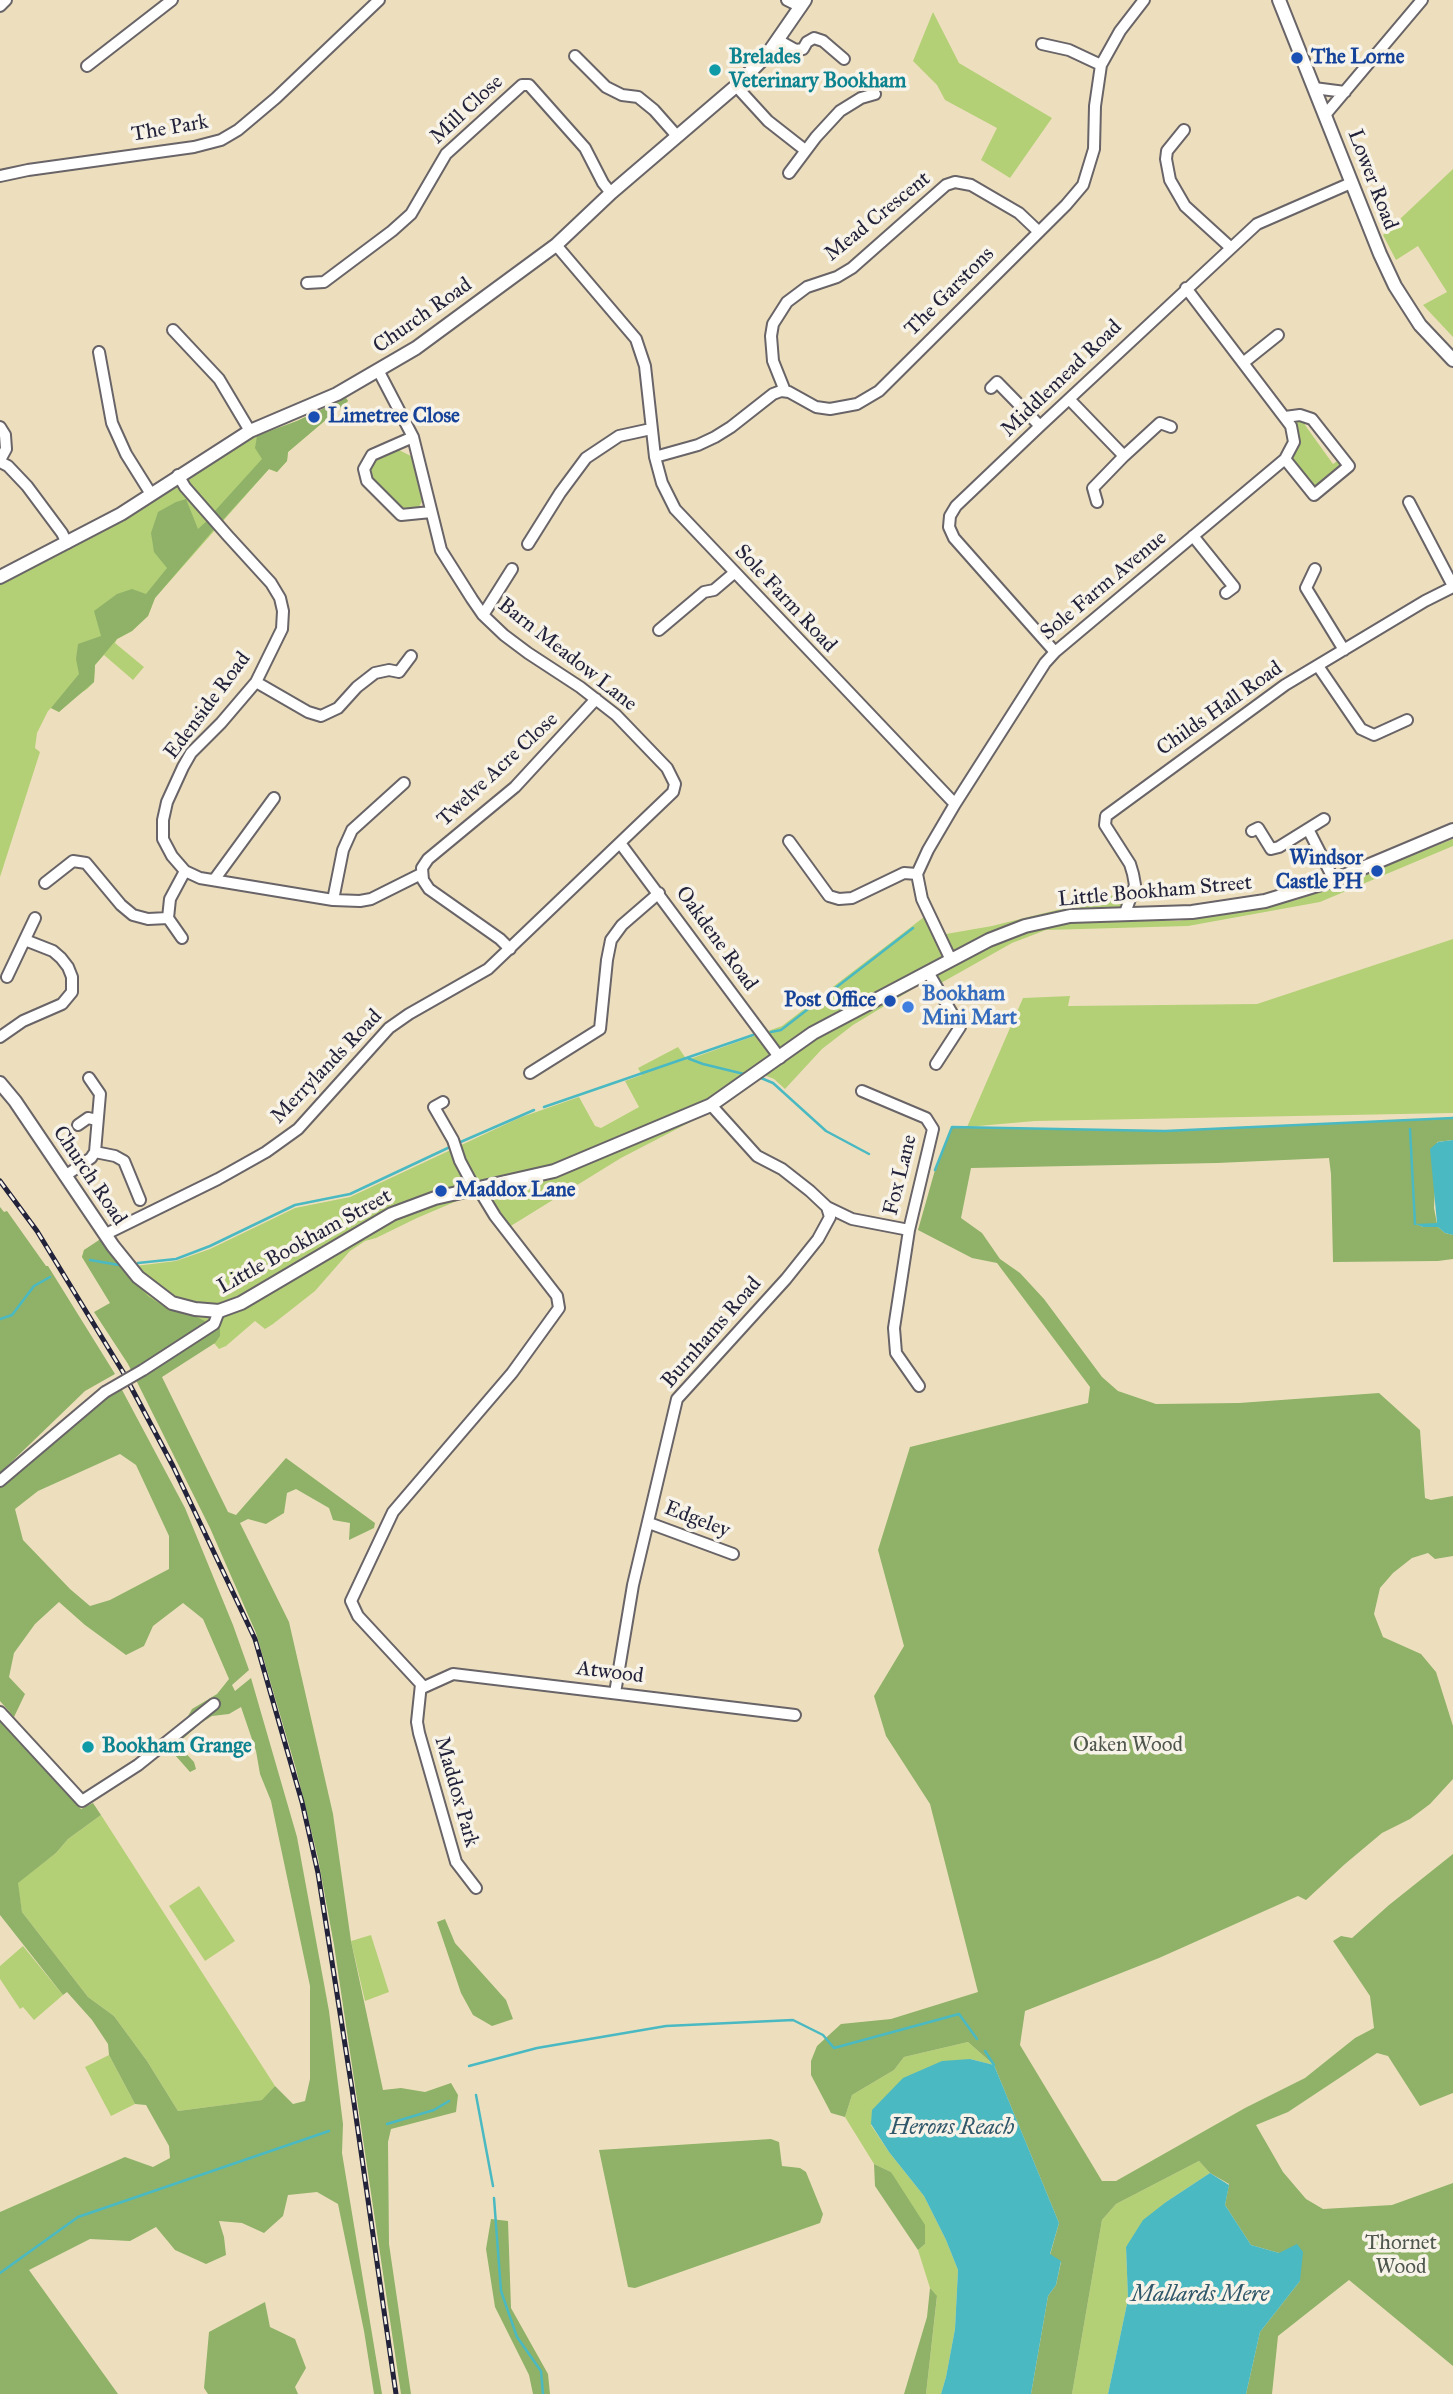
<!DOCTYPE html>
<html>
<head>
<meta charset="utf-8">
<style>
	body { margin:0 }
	canvas { display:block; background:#eddfbd }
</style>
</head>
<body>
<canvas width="1453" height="2394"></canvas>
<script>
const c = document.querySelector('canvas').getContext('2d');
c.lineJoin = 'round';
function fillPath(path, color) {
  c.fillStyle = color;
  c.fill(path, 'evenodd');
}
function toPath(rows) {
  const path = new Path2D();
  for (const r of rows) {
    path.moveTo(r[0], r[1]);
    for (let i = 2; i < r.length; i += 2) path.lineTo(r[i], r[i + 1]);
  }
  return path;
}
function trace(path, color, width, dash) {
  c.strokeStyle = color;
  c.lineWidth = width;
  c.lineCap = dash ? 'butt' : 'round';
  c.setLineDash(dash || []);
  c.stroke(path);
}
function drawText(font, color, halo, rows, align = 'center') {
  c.font = font + ' "IM FELL Great Primer",serif';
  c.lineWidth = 7;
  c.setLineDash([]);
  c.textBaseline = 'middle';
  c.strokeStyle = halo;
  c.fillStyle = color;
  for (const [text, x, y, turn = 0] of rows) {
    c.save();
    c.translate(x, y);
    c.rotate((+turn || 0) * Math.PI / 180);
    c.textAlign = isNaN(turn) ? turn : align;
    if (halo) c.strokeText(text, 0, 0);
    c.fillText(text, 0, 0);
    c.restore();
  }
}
const green = toPath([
	[933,12,959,63,1052,118,1010,178,981,160,997,128,945,100,937,85,913,61],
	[1453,169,1453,337,1423,305,1447,292,1418,246,1396,260,1383,235],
	[346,398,348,401,288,452,287,461,277,472,269,469,155,598,148,616,132,631,117,639,115,643,144,667,133,680,104,655,95,665,94,682,87,689,72,699,59,712,51,708,48,711,37,733,35,748,40,752,0,877,0,582,103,532,241,441,297,421],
	[1300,419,1305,423,1305,425,1333,464,1339,460,1342,465,1314,488,1293,459,1299,440,1294,422],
	[399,450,411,456,422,501,418,509,402,511,369,475,374,460],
	[1453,839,1453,846,1320,902,1188,926,1046,930,1012,943,941,983,935,977,916,987,853,1025,822,1049,785,1089,774,1079,764,1075,725,1104,621,1158,501,1232,475,1197,471,1195,417,1218,376,1238,365,1241,350,1251,315,1291,273,1324,265,1329,255,1321,226,1346,219,1349,214,1343,141,1390,143,1356,82,1257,84,1250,102,1240,123,1270,135,1266,176,1261,210,1249,295,1208,350,1197,519,1118,579,1097,595,1126,601,1128,639,1107,625,1081,642,1075,638,1068,678,1047,687,1060,782,1026,924,917,934,939,946,934,992,926,1089,902,1127,891,1121,904,1126,920,1178,921,1237,912,1296,900,1342,884],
	[1453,939,1453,1113,1035,1121,967,1127,1023,998,1070,996,1068,1006,1257,1004],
	[101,1815,275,2086,263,2100,178,2111,147,2061,114,2016,88,1997,22,1912,17,1883,56,1853,68,1839],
	[199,1886,235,1941,205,1961,169,1906],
	[371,1935,389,1992,365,2001,351,1941],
	[23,1946,63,1995,34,2020,23,2007,20,2009,0,1979,0,1966],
	[968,2042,994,2065,970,2059,871,2125,889,2152,924,2196,946,2240,958,2270,955,2329,946,2377,941,2394,926,2394,937,2297,930,2288,918,2250,925,2244,891,2172,874,2164,845,2117,852,2095,894,2070,904,2057],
	[109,2055,135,2104,111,2116,85,2067],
	[1199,2161,1210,2173,1166,2202,1126,2247,1128,2299,1108,2394,1072,2394,1102,2220,1116,2204]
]);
const forest = toPath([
	[346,398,348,401,288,452,287,461,277,472,269,469,221,522,213,513,262,459,255,448,257,436,297,421],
	[186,499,198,529,209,519,216,527,155,598,148,616,132,631,117,639,95,665,94,682,59,712,51,708,79,674,76,659,78,644,101,636,94,611,117,594,132,589,146,594,167,568,154,552,151,533,158,512,176,502],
	[1453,1118,1453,1140,1437,1142,1434,1208,1437,1224,1416,1224,1423,1227,1438,1227,1445,1233,1453,1235,1453,1259,1438,1261,1333,1262,1331,1174,1329,1158,1217,1163,971,1168,961,1218,982,1233,1000,1259,1020,1273,1044,1299,1102,1377,1118,1391,1156,1404,1239,1403,1379,1393,1420,1430,1425,1498,1431,1500,1453,1496,1453,1556,1435,1559,1428,1553,1412,1558,1393,1573,1380,1588,1374,1614,1383,1637,1421,1654,1436,1672,1453,1726,1453,1779,1430,1804,1410,1819,1382,1833,1345,1864,1306,1900,1298,1896,1159,1958,1025,2011,1020,2045,1102,2181,1116,2181,1245,2108,1305,2078,1355,2038,1374,2028,1370,1996,1333,1941,1341,1936,1352,1938,1389,1905,1453,1854,1453,2093,1420,2106,1388,2056,1377,2053,1288,2112,1256,2125,1283,2172,1306,2199,1323,2209,1392,2205,1453,2183,1453,2366,1349,2280,1278,2336,1272,2394,1246,2394,1260,2332,1300,2281,1279,2253,1251,2245,1225,2205,1229,2184,1210,2173,1199,2161,1116,2204,1102,2220,1072,2394,1031,2394,1048,2296,1056,2285,1061,2262,1050,2255,1059,2223,994,2065,968,2042,904,2057,894,2070,852,2095,845,2117,831,2113,811,2075,811,2061,817,2046,841,2024,891,2019,978,1992,930,1804,886,1736,874,1696,904,1646,878,1550,910,1447,1088,1403,1090,1387,997,1263,972,1258,918,1230,935,1170,952,1127,1165,1131],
	[0,1207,4,1212,7,1211,46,1266,48,1266,115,1374,85,1391,0,1473],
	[99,1240,102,1240,123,1270,148,1296,163,1306,195,1316,220,1329,220,1336,215,1343,162,1377,228,1512,236,1515,286,1458,375,1523,374,1528,349,1540,350,1523,333,1520,329,1508,296,1489,287,1493,284,1513,266,1524,248,1519,240,1523,289,1622,333,1814,351,1941,383,2090,401,2088,425,2092,451,2083,458,2095,456,2112,391,2129,388,2142,389,2244,411,2394,401,2394,334,1945,318,1858,296,1769,256,1633,210,1528,128,1364,94,1312,110,1303,82,1257,84,1250],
	[121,1388,185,1508,233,1625,249,1670,232,1685,235,1691,251,1678,297,1837,329,2011,343,2124,342,2153,382,2394,374,2394,364,2331,338,2204,317,2192,288,2195,283,2216,264,2233,242,2223,219,2221,224,2237,226,2255,206,2264,175,2250,156,2227,130,2241,90,2239,29,2270,118,2394,0,2394,0,2212,125,2157,153,2167,170,2158,169,2146,146,2105,135,2104,109,2055,108,2044,92,2020,67,1992,63,1995,0,1915,0,1720,81,1809,93,1803,101,1815,68,1839,56,1853,18,1883,22,1912,88,1997,114,2016,147,2061,178,2111,262,2100,275,2086,293,2104,305,2101,310,2079,310,1986,271,1801,260,1774,256,1751,241,1707,229,1714,212,1716,201,1723,177,1744,194,1762,196,1769,190,1772,167,1746,190,1726,188,1716,192,1709,217,1694,229,1679,203,1619,183,1603,153,1626,144,1646,126,1655,85,1625,59,1602,35,1624,14,1653,9,1677,25,1694,14,1717,0,1701,0,1487,86,1412],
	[120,1454,136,1465,169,1536,169,1569,110,1600,90,1606,70,1589,23,1540,15,1509,38,1491],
	[445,1919,455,1943,506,2000,513,2019,492,2026,473,2015,461,1993,437,1922],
	[771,2139,779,2142,782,2166,800,2168,806,2172,823,2214,820,2223,635,2288,628,2287,599,2150],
	[874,2164,891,2172,925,2225,925,2244,918,2250,875,2186],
	[491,2219,508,2221,511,2308,548,2374,550,2394,533,2394,529,2375,495,2307,486,2249],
	[930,2288,937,2296,926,2394,904,2394,927,2317],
	[265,2302,270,2327,295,2339,306,2368,295,2387,298,2394,208,2394,204,2388,209,2332]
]);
const water = toPath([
	[1453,1140,1453,1235,1445,1233,1438,1227,1423,1227,1415,1224,1437,1223,1430,1149,1438,1142],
	[970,2059,994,2065,1059,2223,1050,2254,1061,2261,1056,2285,1048,2296,1031,2394,941,2394,946,2377,955,2329,958,2270,946,2240,924,2196,889,2152,871,2124,872,2110,903,2078,942,2061],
	[1210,2173,1229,2185,1225,2205,1251,2245,1279,2253,1297,2244,1303,2252,1300,2281,1260,2332,1246,2394,1108,2394,1128,2299,1126,2247,1143,2220,1166,2202]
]);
const stream = toPath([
	[771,1032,781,1030,913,928],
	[687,1058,703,1064,744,1074],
	[761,1078,773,1083,826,1131,869,1154],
	[544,1107,753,1035],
	[1410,1129,1415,1224],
	[456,1144,534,1110],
	[935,1170,952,1127,1165,1131,1453,1118],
	[90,1260,119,1265],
	[138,1263,176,1259,210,1246,295,1205,350,1194,450,1147],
	[0,1319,12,1315,34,1286,50,1277],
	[985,2051,994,2065],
	[469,2066,537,2048,666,2026,793,2020,823,2035,834,2048,959,2014,977,2039],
	[476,2095,493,2186],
	[387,2124,434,2110,449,2101],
	[494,2198,501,2291,517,2337,541,2371,543,2394],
	[0,2273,78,2217,329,2131]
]);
const minor = toPath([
	[787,0,801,7],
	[0,6,6,0],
	[778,40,796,50,803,49,807,42,814,38,823,41,844,59],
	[1042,44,1069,50,1101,65],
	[575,56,606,87,622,95,638,97,654,110,677,136],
	[87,66,172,0],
	[736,86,768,121,805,150],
	[1314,88,1345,92],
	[1325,115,1422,0],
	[1184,130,1167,151,1166,159,1170,180,1185,206,1230,247],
	[789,173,816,137,840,111,861,98,875,94],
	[0,176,28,170,194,147,221,140,238,130,276,98,379,0],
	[556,245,636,339,645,366,655,457,662,483,675,509,955,804],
	[307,283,324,282,392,231,411,214,446,154,522,85,529,85,585,148,603,183,611,193],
	[173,330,219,379,250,431],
	[99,352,112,423,126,454,151,494],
	[1243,363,1278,335],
	[991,388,997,382,1040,426],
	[785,391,773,361,771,336,773,324,787,302,807,287,837,277,852,268,946,185,955,182,971,185,1019,213,1038,231],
	[1069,399,1124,456,1093,488,1097,502],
	[1285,417,1300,415,1312,419,1349,466,1314,495,1285,459],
	[0,427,5,435,6,449,0,460],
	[413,437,372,455,364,469,367,481,401,515,431,512],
	[1124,456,1160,423,1171,427],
	[655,457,698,445,715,437,731,427,773,394,781,391,789,392,816,407,830,409,857,404,879,391,1066,205,1083,185,1094,149,1095,106,1101,65,1120,31,1144,0],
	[0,462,8,466,27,486,62,533,67,543],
	[178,475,185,487,228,536,271,583,280,598,283,611,282,629,256,682,221,723,191,753,183,767,167,802,163,820,163,839,172,856,185,871,200,878,333,900,360,901,371,899,421,874],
	[1409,502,1453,586],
	[1193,536,1234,587,1226,593],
	[528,544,560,493,586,458,619,436,651,429],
	[1315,569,1306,588,1344,650],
	[483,615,512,569],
	[659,630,704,592,714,590,734,573],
	[1055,652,954,538,949,527,950,516,956,506,1040,426,1257,224,1351,183],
	[1318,666,1361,729,1374,735,1407,720],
	[256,682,308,712,321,716,338,708,357,687,375,673,389,670,399,672,411,656],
	[1308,829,1334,880],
	[1252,831,1258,828,1271,849,1279,847,1324,819],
	[789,841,829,896,839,899,852,898,904,873,917,874],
	[620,843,780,1058],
	[214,880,274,798],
	[45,883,73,861,86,863,121,905,133,915,148,919,168,918,170,899,185,871],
	[333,900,343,850,352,830,404,783],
	[1125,913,1135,885,1133,874,1130,864,1105,825,1106,816,1285,685,1425,601,1453,587],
	[168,918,182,938],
	[510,949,500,939,429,889,423,880,422,868,428,859,515,787,596,699],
	[951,960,922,899,917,874,928,850,955,804,1045,663,1055,652,1285,459,1294,442,1291,426,1186,288],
	[928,972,960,1027,936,1064],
	[7,977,35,918],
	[0,1037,23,1021,62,1004,72,992,72,977,68,967,61,958,53,951,25,940],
	[530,1073,600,1029,607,960,611,940,622,925,659,893],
	[443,1102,434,1107,453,1140,460,1161,475,1189],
	[78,1125,88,1118,97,1120],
	[95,1152,115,1156,124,1161,140,1200],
	[65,1176,91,1158,95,1152,100,1094,89,1078],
	[827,1207,852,1219,909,1230,933,1129,926,1118,862,1091],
	[909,1230,894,1328,896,1353,919,1386],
	[106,1234,218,1179,266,1152,298,1129,389,1028,409,1014,488,969,673,792,675,784,667,768,616,715,580,687,528,653,504,635,483,615,472,599,441,550,413,437,378,370],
	[143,1370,214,1324,219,1311],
	[0,1481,105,1392],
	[649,1523,733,1554],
	[422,1688,453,1674,795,1715],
	[615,1693,633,1585,677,1399,786,1279,818,1239,830,1217,827,1207,810,1191,782,1169,757,1156,711,1105],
	[0,1712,82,1801,138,1765,214,1704],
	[476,1888,456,1862,419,1733,417,1722,421,1684,358,1616,351,1601,393,1512,512,1373,559,1308,557,1296,495,1216,478,1188]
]);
const tertiary = toPath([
	[1279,0,1380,254,1395,286,1420,325,1453,360],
	[0,577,121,514,250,431,337,394,416,348,556,245,611,193,736,86,767,55,805,0],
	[0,1083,15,1101,113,1246,138,1277,172,1303,195,1309,219,1311,241,1303,392,1214,435,1198,554,1171,711,1105,813,1033,989,940,1025,926,1070,916,1192,912,1265,901,1334,880,1453,830]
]);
const rail = toPath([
	[0,1181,37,1231,123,1372,173,1466,255,1639,302,1802,318,1873,352,2089,396,2394]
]);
const minorBridge = toPath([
	[105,1392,143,1370]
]);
const markers = [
	[1297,58,7,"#1a4fb4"],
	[715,70,7,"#0f9aa8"],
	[314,417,7,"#1a4fb4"],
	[1377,871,7,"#1a4fb4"],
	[890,1001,7,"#1a4fb4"],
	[908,1007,7,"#3f7fe0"],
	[441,1191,7,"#1a4fb4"],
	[88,1747,7,"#0f9aa8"]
];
const cultureNames = [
	["Brelades",729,58],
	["Veterinary Bookham",729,82],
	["Bookham Grange",102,1747]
];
const transitNames = [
	["The Lorne",1311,58],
	["Limetree Close",328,417],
	["Windsor",1363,859,"right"],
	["Castle PH",1363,883,"right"],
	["Post Office",876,1001,"right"],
	["Maddox Lane",455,1191]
];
const streetNames = [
	["Mill Close",467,110,-43],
	["The Park",170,129,-10],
	["Lower Road",1372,180,69],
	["Mead Crescent",878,217,-39],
	["The Garstons",950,292,-45],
	["Church Road",423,316,-35],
	["Middlemead Road",1062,379,-44],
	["Sole Farm Avenue",1104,586,-40],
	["Sole Farm Road",785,599,47],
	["Barn Meadow Lane",567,655,38],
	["Edenside Road",208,706,-53],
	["Childs Hall Road",1220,709,-35],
	["Twelve Acre Close",498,770,-43],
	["Little Bookham Street",1155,892,-5],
	["Oakdene Road",716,939,54],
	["Merrylands Road",327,1067,-46],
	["Fox Lane",901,1175,-76],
	["Church Road",89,1176,56],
	["Little Bookham Street",305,1242,-29],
	["Burnhams Road",712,1333,-49],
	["Edgeley",697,1520,21],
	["Atwood",610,1673,7],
	["Maddox Park",456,1792,74]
];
const shopNames = [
	["Bookham",922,995],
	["Mini Mart",922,1019]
];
const parkNames = [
	["Oaken Wood",1128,1746],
	["Thornet",1401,2244],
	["Wood",1401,2268]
];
const waterNames = [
	["Herons Reach",952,2128],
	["Mallards Mere",1200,2295]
];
fillPath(green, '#b4d077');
fillPath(forest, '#8fb268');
fillPath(water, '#4ab9c2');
trace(stream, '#4ab9c2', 2.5);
trace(minor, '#696468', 14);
trace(tertiary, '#696468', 16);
trace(minor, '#fff', 10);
trace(tertiary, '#fff', 12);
trace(rail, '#22223b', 5);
trace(rail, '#f7f3e8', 2.5, [8]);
trace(minorBridge, '#696468', 14, []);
trace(minorBridge, '#fff', 10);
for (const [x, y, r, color] of markers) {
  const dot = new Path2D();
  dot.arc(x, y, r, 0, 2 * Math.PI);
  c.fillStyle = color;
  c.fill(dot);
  trace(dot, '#f7f3e8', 2.5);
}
drawText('bold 21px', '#0d838f', '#f7f3e8', cultureNames, 'left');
drawText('bold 21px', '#164399', '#f7f3e8', transitNames, 'left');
drawText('21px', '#22223b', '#f7f3e8', streetNames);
drawText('bold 21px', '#366cbe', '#f7f3e8', shopNames, 'left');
drawText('21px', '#4e564d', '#f7f3e8', parkNames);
drawText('italic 23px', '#30576a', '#f7f3e8', waterNames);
</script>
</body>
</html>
